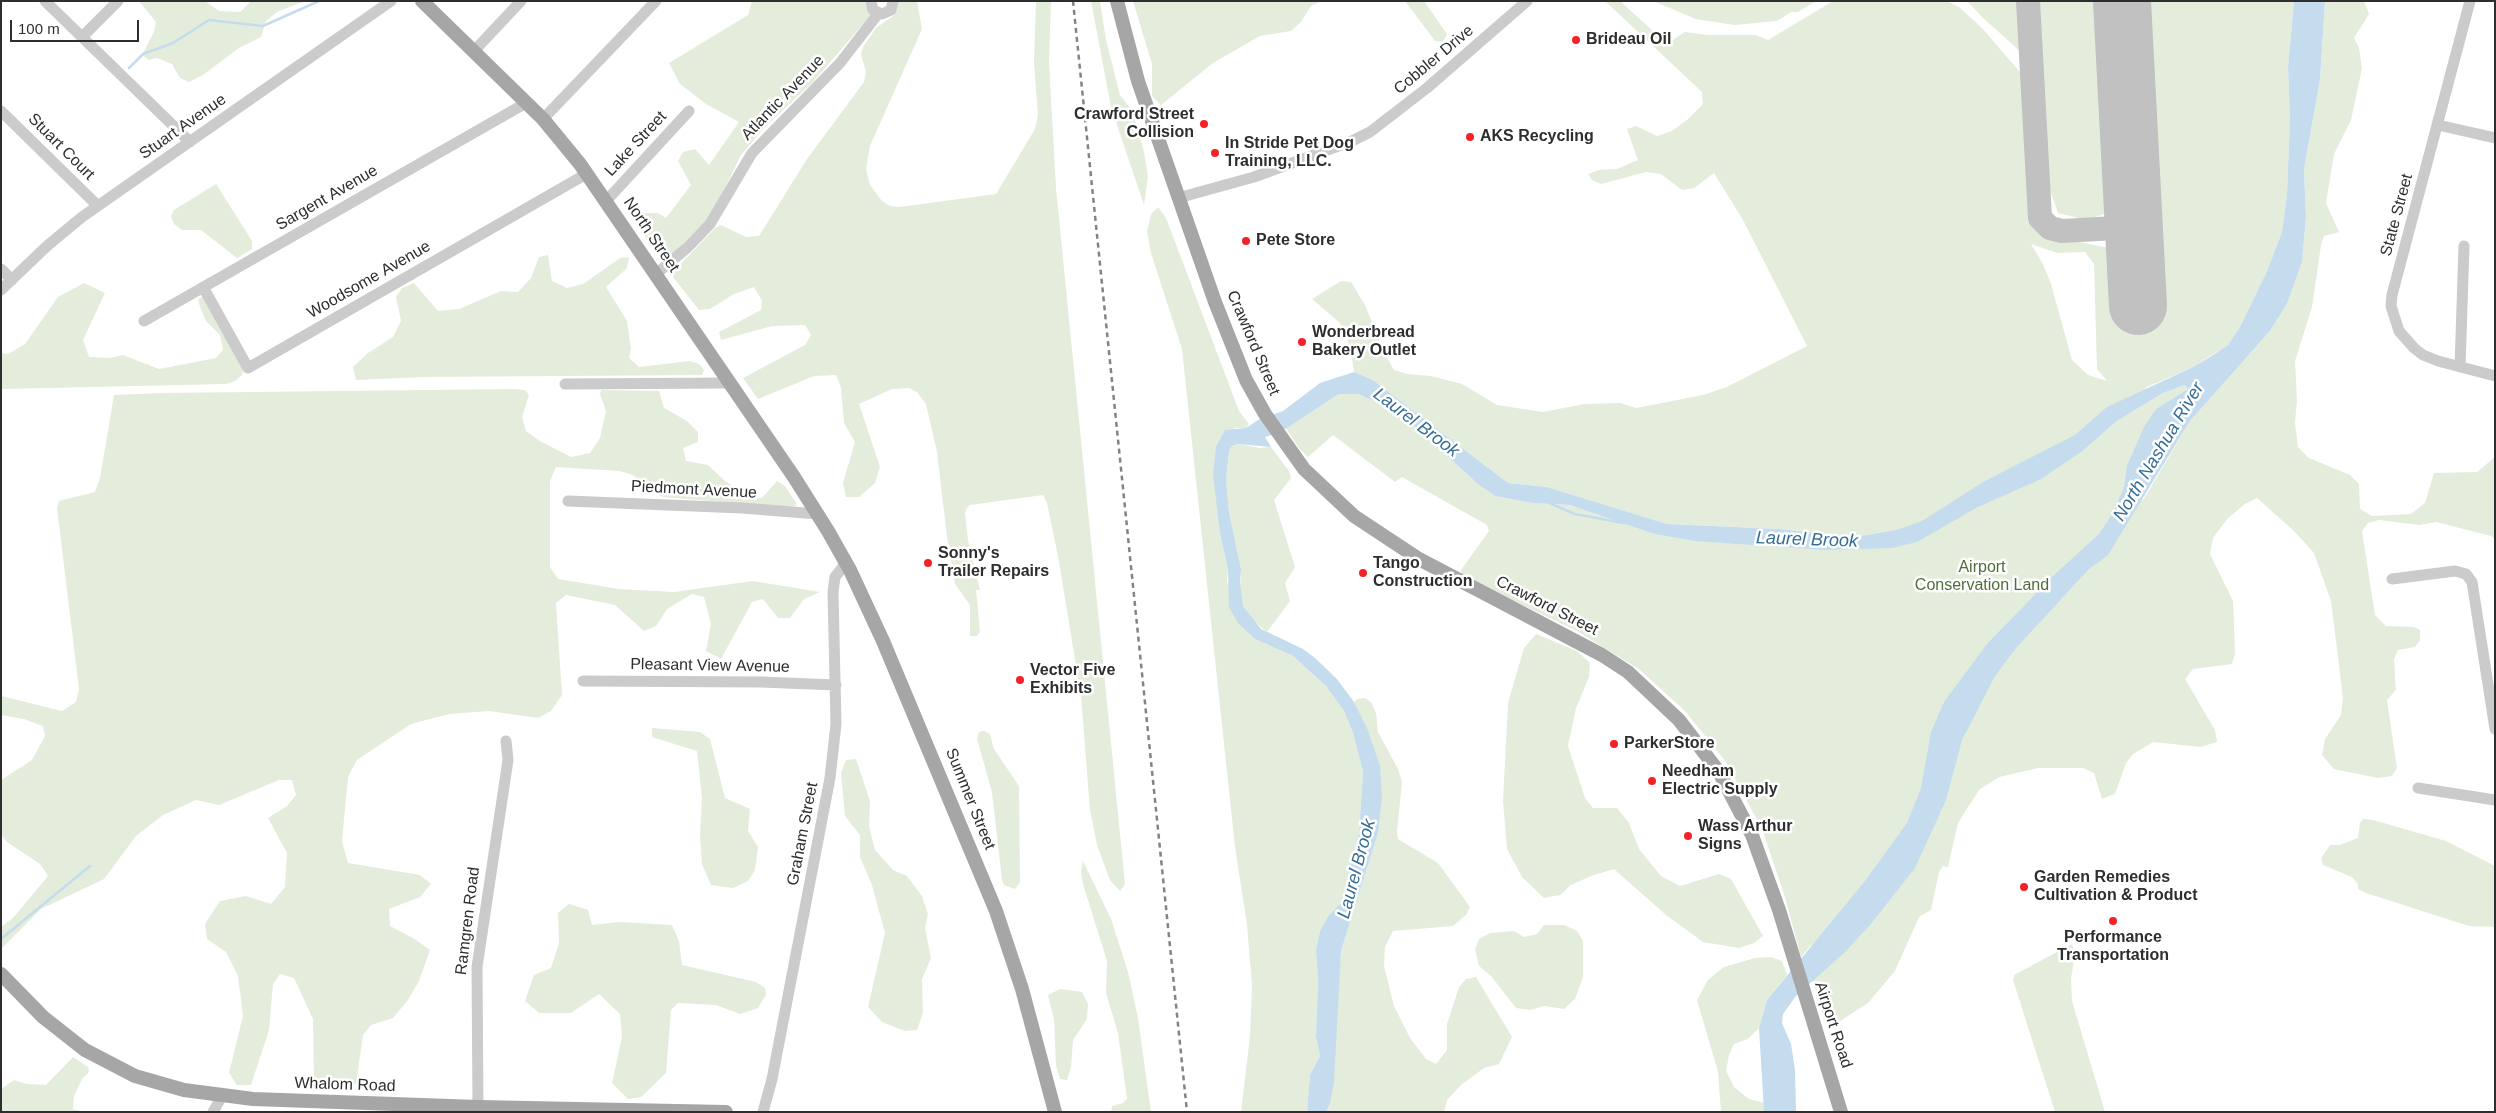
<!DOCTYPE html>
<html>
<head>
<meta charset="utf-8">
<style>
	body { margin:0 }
	#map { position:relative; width:2496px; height:1113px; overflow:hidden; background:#fff; font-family:Arial,sans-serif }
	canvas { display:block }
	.frame { position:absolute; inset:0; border:2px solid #2e2e2e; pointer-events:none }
	.scale { position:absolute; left:10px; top:20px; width:129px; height:22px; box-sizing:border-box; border:2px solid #2e2e2e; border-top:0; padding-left:6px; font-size:15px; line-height:18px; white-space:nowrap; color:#2e2e2e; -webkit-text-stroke:4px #fff; paint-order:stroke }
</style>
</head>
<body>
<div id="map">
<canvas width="2496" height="1113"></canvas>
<div class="frame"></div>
<div class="scale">100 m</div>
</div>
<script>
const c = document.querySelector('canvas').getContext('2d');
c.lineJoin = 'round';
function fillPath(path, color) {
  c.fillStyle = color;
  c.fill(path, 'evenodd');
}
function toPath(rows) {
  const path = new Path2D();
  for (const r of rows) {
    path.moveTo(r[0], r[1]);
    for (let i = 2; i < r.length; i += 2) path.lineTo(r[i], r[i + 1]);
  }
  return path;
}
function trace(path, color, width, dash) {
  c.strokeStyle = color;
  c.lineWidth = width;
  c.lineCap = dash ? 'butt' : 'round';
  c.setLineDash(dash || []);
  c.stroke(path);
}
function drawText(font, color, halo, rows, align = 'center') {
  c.font = font + ' Arial,sans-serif';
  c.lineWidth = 5;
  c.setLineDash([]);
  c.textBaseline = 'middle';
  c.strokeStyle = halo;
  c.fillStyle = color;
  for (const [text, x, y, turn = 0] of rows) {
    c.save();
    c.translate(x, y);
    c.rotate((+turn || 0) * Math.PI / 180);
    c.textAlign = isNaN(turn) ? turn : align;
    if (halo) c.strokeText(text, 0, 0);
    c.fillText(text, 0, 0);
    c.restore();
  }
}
const green = toPath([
	[139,1,205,1,219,11,240,12,251,1,305,1,277,12,266,21,261,37,239,48,203,75,189,82,180,78,172,64,157,58,149,60,142,55,154,32,156,22],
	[752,1,865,1,870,16,813,82,766,126,741,155,718,202,706,221,674,253,664,259,660,259,634,220,645,213,658,213,666,218,691,185,678,161,683,152,695,149,709,165,739,122,706,104,680,84,669,63,748,15],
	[897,1,917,1,922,29,870,146,866,169,870,185,882,201,890,206,899,207,996,194,1035,129,1038,115,1034,62,1036,1,1051,1,1049,62,1056,188,1125,884,1120,891,1110,880,1097,845,1090,810,1081,696,1058,556,1047,503,1043,495,970,505,967,508,965,513,968,540,980,590,976,590,980,632,977,636,970,636,970,605,955,584,947,537,937,452,926,404,917,392,909,388,892,389,859,404,880,467,875,483,859,497,846,497,843,483,855,442,844,423,841,388,836,375,814,376,758,399,743,378,805,345,811,335,805,325,772,326,721,340,719,332,761,310,762,301,754,287,734,294,710,309,699,310,673,277,674,271,715,228,721,225,746,237,759,236,807,159,864,82,866,71,861,55,863,47,876,28,893,16,897,10],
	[1091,1,1100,1,1106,40,1120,95,1133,112,1144,152,1148,177,1144,205,1111,107],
	[1133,1,1321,1,1311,6,1301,22,1291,31,1260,36,1213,63,1161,105,1152,96,1152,64],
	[1405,1,1424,1,1447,34,1443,42,1435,41],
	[1605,1,1620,1,1654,32,1671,41,1685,32,1708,35,1756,35,1768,40,1833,1,1947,1,1959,7,1982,28,2025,78,2031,213,2036,226,2053,237,2115,249,2118,309,2158,305,2142,1,2294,1,2288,67,2290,118,2287,194,2282,232,2267,271,2240,327,2228,345,2193,367,2147,387,2097,438,2117,421,2163,393,2185,385,2188,389,2156,409,2142,502,2190,421,2270,331,2287,304,2302,262,2306,217,2304,169,2320,80,2325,1,2364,1,2369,14,2354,38,2359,48,2362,68,2351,120,2334,154,2326,203,2339,232,2324,236,2321,245,2312,307,2295,361,2297,400,2295,423,2298,447,2309,458,2350,475,2359,484,2360,509,2372,516,2411,514,2425,503,2434,473,2477,472,2495,457,2495,539,2491,536,2436,522,2419,525,2379,520,2368,523,2362,531,2375,615,2386,626,2414,627,2420,630,2420,640,2415,647,2398,650,2394,659,2396,690,2387,700,2397,768,2392,776,2378,778,2334,769,2322,755,2325,739,2341,715,2343,698,2331,601,2314,553,2294,531,2257,498,2245,504,2228,518,2213,538,2210,554,2233,601,2235,653,2232,664,2193,669,2185,679,2215,730,2217,742,2201,747,2153,742,2133,754,2126,763,2115,794,2102,799,2094,773,2083,768,2038,768,1999,777,1979,790,1958,823,1948,867,1943,866,1939,872,1931,910,1919,917,1895,971,1868,1003,1834,1025,1824,1021,1813,980,1822,972,1811,945,1801,957,1784,894,1762,829,1726,762,1685,711,1640,670,1579,632,1462,576,1461,570,1489,531,1487,525,1402,477,1395,482,1333,435,1308,457,1298,447,1286,428,1339,394,1358,394,1399,412,1479,485,1495,496,1532,503,1570,505,1654,534,1694,541,1813,547,1824,533,1780,529,1667,524,1547,487,1508,483,1373,380,1354,372,1350,346,1340,323,1312,299,1341,281,1351,282,1365,305,1383,350,1394,370,1407,374,1431,376,1462,384,1497,405,1543,412,1584,404,1620,403,1636,408,1703,395,1727,387,1807,346,1743,220,1714,173,1694,188,1682,190,1661,174,1646,172,1601,184,1592,180,1588,174,1599,170,1617,169,1638,160,1627,129,1636,126,1657,136,1672,131,1688,119,1703,104,1702,92],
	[2031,244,2057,253,2085,252,2094,264,2097,369,2107,381,2088,375,2072,360,2051,284,2043,264],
	[1653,1,1816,1,1798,12,1791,12,1777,21,1734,25,1696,19],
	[1967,1,2020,1,2022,53,1982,17],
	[2035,1,2102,1,2113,211,2086,220,2058,213,2048,184,2041,112],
	[216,184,252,241,252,249,237,258,201,230,182,230,174,224,171,216,174,210],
	[1158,207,1166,218,1239,411,1249,424,1246,428,1235,428,1217,500,1220,534,1228,569,1227,582,1255,639,1293,656,1326,686,1344,711,1353,733,1363,772,1359,833,1341,903,1328,916,1320,931,1316,950,1318,982,1316,1037,1320,1056,1310,1075,1307,1112,1241,1112,1250,1036,1252,985,1247,925,1235,847,1182,349,1151,253,1147,232,1151,214],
	[548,255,552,281,567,288,583,284,620,258,629,257,627,268,606,287,627,321,631,349,629,358,639,367,690,361,699,364,704,370,702,375,423,377,356,380,353,367,368,353,393,337,401,321,396,297,402,288,414,283,438,311,459,309,501,291,518,292,531,278,539,257],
	[84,283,105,293,83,340,89,357,110,358,123,355,159,369,216,358,223,350,220,335,206,321,200,307,198,299,203,297,244,368,242,375,235,381,226,384,1,389,1,353,8,354,25,344,58,297],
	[515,389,525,390,529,395,522,417,526,431,540,441,571,457,590,453,600,438,606,411,600,394,601,390,659,391,664,408,687,421,698,432,698,442,683,448,686,461,708,465,725,481,750,497,762,498,777,481,785,486,797,504,795,506,782,507,663,497,653,493,633,475,620,471,556,467,550,481,550,567,558,579,619,589,674,592,753,581,820,592,804,599,790,618,778,618,763,599,752,602,721,659,706,651,711,624,704,597,692,594,667,609,656,626,644,631,615,605,566,595,556,603,562,695,551,711,538,718,489,711,449,714,411,724,357,760,348,777,342,841,348,863,420,875,431,884,420,897,389,909,390,926,413,938,430,950,419,981,408,1000,393,1018,371,1025,363,1035,356,1084,346,1088,320,1088,314,1081,313,1019,294,978,280,974,273,984,269,1030,251,1085,237,1085,229,1073,243,1016,238,976,226,952,207,939,205,924,220,901,246,896,271,904,285,887,287,853,268,818,287,806,296,795,292,780,279,780,219,805,196,800,163,815,136,836,104,879,41,909,1,949,1,927,13,918,48,876,40,864,7,842,1,835,1,780,32,760,45,736,43,726,24,719,1,715,1,696,62,711,76,702,79,689,57,508,59,501,95,492,100,478,114,395,161,393],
	[1239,444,1260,448,1271,447,1289,471,1291,478,1274,500,1295,567,1285,583,1290,601,1267,632,1252,620,1243,606,1240,588,1241,569,1229,512,1226,480,1229,451,1232,446],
	[1536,634,1577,651,1590,663,1589,677,1576,708,1568,746,1585,798,1593,808,1617,808,1629,823,1639,849,1661,876,1680,886,1719,874,1731,879,1763,936,1754,943,1739,948,1703,942,1666,915,1614,869,1591,876,1571,885,1560,895,1544,898,1522,877,1507,849,1503,801,1508,703,1524,648],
	[1365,698,1371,702,1376,713,1378,732,1398,769,1402,782,1397,832,1398,839,1438,863,1470,907,1466,915,1453,926,1393,931,1385,947,1384,966,1394,1006,1410,1038,1426,1059,1436,1064,1447,1050,1447,1024,1459,987,1466,979,1476,977,1512,1037,1499,1064,1484,1068,1461,1085,1447,1100,1444,1112,1326,1112,1330,1103,1341,951,1378,833,1367,728,1354,702,1357,699],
	[652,728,700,732,710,739,725,798,750,809,748,831,758,847,755,870,748,881,733,888,711,885,702,864,700,834,702,798,697,751,652,737],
	[984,731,990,734,994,749,1019,786,1020,882,1015,889,1004,885,1002,880,992,792,977,739,979,732],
	[856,759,870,801,869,826,875,850,893,870,907,876,922,896,928,914,925,928,931,958,922,979,923,1013,917,1030,905,1031,882,1022,868,1007,885,933,872,885,860,857,860,835,845,816,841,773,846,760],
	[2363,819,2373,820,2446,841,2495,866,2495,927,2469,926,2366,893,2358,889,2358,884,2352,877,2323,865,2321,858,2330,845,2340,845,2358,838,2360,823],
	[1083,861,1111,919,1128,972,1138,1018,1151,1112,1111,1112,1112,1106,1123,1103,1127,1099,1118,1033,1106,993,1107,961,1083,884,1081,872],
	[569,904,588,910,592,925,619,922,672,925,679,941,682,965,756,982,765,988,766,995,758,1008,740,1014,716,1005,678,1003,671,1010,666,1073,641,1097,628,1099,612,1083,622,1037,620,1014,599,994,571,1013,539,1013,525,1001,534,975,551,968,559,943,558,913],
	[1544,925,1564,925,1577,931,1583,941,1583,977,1575,999,1564,1009,1544,1006,1530,1010,1516,1008,1491,976,1479,966,1475,949,1479,939,1490,933,1514,931,1524,937,1537,934],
	[2072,944,2075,953,2071,979,2072,1001,2105,1112,2055,1112,2013,980,2014,975],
	[1771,957,1782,961,1787,975,1767,1000,1759,1028,1748,1039,1734,1044,1729,1055,1726,1071,1734,1087,1749,1099,1765,1103,1764,1112,1721,1112,1718,1072,1697,1000,1708,980,1724,967,1755,958],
	[1060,989,1082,992,1088,1004,1087,1019,1073,1040,1071,1067,1067,1080,1060,1079,1056,1065,1054,1019,1048,995],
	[73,1057,88,1067,89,1072,82,1079,74,1096,73,1109,84,1112,1,1112,1,1089,14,1080,27,1084,46,1085]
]);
const water = toPath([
	[2294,1,2325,1,2320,80,2304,169,2306,217,2302,262,2287,304,2270,331,2190,421,2108,555,2088,570,2016,648,1995,676,1962,740,1946,800,1915,868,1870,925,1844,953,1796,996,1783,1014,1782,1023,1791,1044,1795,1070,1796,1112,1764,1112,1759,1028,1767,1000,1865,881,1907,823,1921,788,1931,732,1944,702,1987,644,2053,576,2099,534,2113,513,2124,487,2127,466,2144,427,2156,409,2188,389,2185,385,2163,393,2117,421,2081,452,2041,479,1978,507,1917,542,1892,548,1825,550,1694,541,1654,534,1570,505,1532,503,1495,496,1479,485,1399,412,1358,394,1339,394,1279,433,1265,437,1271,447,1238,444,1232,446,1229,451,1226,480,1229,512,1241,569,1240,583,1243,606,1261,629,1303,649,1315,658,1337,679,1354,702,1367,728,1380,766,1382,797,1378,833,1341,951,1334,1083,1330,1103,1326,1112,1307,1112,1310,1075,1320,1056,1316,1037,1318,982,1316,950,1320,931,1328,916,1341,903,1359,833,1363,772,1353,733,1344,711,1326,686,1293,656,1255,639,1238,623,1229,607,1228,569,1220,534,1213,474,1216,447,1225,430,1246,428,1258,420,1283,411,1320,383,1354,372,1373,380,1508,483,1547,487,1667,524,1780,529,1856,537,1897,530,1922,521,1983,482,2075,435,2107,407,2193,367,2210,357,2228,345,2240,327,2267,271,2282,232,2287,194,2290,118,2288,67]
]);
const stream = toPath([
	[129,68,143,54,173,43,209,20,263,26,319,1],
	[1549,503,1575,514,1623,523],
	[1,939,90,866]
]);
const taxiway = toPath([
	[2028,1,2040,218,2050,228,2062,231,2134,227]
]);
const runway = toPath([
	[2122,1,2138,306]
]);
const minor = toPath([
	[45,1,190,142],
	[871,1,873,10,882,14,891,10,893,1],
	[2470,1,2392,295,2391,306,2399,331,2414,348,2423,355,2438,361,2495,376],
	[82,37,118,1],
	[474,51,521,1],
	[1,111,98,206],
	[543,119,656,1],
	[2438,125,2495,138],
	[1178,198,1254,177,1352,141,1370,132,1427,88,1527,1],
	[607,200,689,111],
	[1,269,12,280],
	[656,274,688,247,710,224,752,153,840,63,878,14],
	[203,287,248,368,588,173],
	[1,290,47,246,82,217,391,1],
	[144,321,526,103],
	[2460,367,2464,246],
	[565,384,729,383],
	[568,501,742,508,818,514],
	[2392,579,2455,571,2466,574,2472,582,2495,729],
	[583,681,761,682,836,685],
	[2418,788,2495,800],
	[478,1107,477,967,508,760,506,741],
	[213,1112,222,1096],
	[763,1112,772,1079,830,778,836,724,833,592,835,577,846,563]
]);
const major = toPath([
	[422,1,543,119,580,164,794,477,828,531,850,570,883,641,996,911,1022,989,1055,1112],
	[1117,1,1138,81,1215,302,1246,380,1265,414,1304,469,1354,516,1419,559,1602,655,1628,672,1679,720,1719,772,1752,835,1779,910,1841,1112],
	[1,974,43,1017,85,1050,135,1076,184,1090,253,1099,478,1107,726,1112]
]);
const rail = toPath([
	[1073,1,1187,1112]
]);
const markers = [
	[1576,40,5,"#f42227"],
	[1204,124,5,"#f42227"],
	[1470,137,5,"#f42227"],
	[1215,153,5,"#f42227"],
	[1246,241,5,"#f42227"],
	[1302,342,5,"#f42227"],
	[928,563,5,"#f42227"],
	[1363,573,5,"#f42227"],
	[1020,680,5,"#f42227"],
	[1614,744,5,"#f42227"],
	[1652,781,5,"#f42227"],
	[1688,836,5,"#f42227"],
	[2024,887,5,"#f42227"],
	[2113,921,5,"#f42227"]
];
const poiNames = [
	["Brideau Oil",1586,40],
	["Crawford Street",1194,115,"right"],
	["Collision",1194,133,"right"],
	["AKS Recycling",1480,137],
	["In Stride Pet Dog",1225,144],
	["Training, LLC.",1225,162],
	["Pete Store",1256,241],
	["Wonderbread",1312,333],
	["Bakery Outlet",1312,351],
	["Sonny's",938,554],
	["Trailer Repairs",938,572],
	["Tango",1373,564],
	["Construction",1373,582],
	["Vector Five",1030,671],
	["Exhibits",1030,689],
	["ParkerStore",1624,744],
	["Needham",1662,772],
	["Electric Supply",1662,790],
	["Wass Arthur",1698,827],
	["Signs",1698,845],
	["Garden Remedies",2034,878],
	["Cultivation & Product",2034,896],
	["Performance",2113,938,"center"],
	["Transportation",2113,956,"center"]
];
const streetNames = [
	["Cobbler Drive",1434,60,-40],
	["Atlantic Avenue",783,98,-46],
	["Stuart Avenue",183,127,-35],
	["Lake Street",636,144,-47],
	["Stuart Court",61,147,45],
	["Sargent Avenue",327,198,-30],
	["State Street",2397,215,-75],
	["North Street",651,235,56],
	["Woodsome Avenue",369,280,-30],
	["Crawford Street",1253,343,67],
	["Piedmont Avenue",694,490,3],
	["Crawford Street",1547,606,27],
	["Pleasant View Avenue",710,666,1],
	["Summer Street",970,799,68],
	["Graham Street",803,834,-79],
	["Ramgren Road",468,921,-83],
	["Airport Road",1833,1025,72],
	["Whalom Road",345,1085,2]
];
const parkNames = [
	["Airport",1982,568],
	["Conservation Land",1982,586]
];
const waterNames = [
	["Laurel Brook",1416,423,37],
	["North Nashua River",2159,452,-59],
	["Laurel Brook",1807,540,2],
	["Laurel Brook",1357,869,-75]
];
fillPath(green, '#e4eddb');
fillPath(water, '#c5dcee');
trace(stream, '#c5dcee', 2.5);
trace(taxiway, '#c1c1c1', 24);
trace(runway, '#c1c1c1', 58);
trace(minor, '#cbcbcb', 11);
trace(major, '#a6a6a6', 14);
trace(rail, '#838383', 2.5, [5, 4]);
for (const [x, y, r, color] of markers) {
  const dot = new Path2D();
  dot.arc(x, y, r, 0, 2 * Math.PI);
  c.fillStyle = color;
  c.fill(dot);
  trace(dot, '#fff', 2);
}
drawText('bold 16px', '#2e2e2e', '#fff', poiNames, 'left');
drawText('16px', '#2e2e2e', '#fff', streetNames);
drawText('16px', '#4e6e38', '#fff', parkNames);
drawText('italic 18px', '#356d97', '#fff', waterNames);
</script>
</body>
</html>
